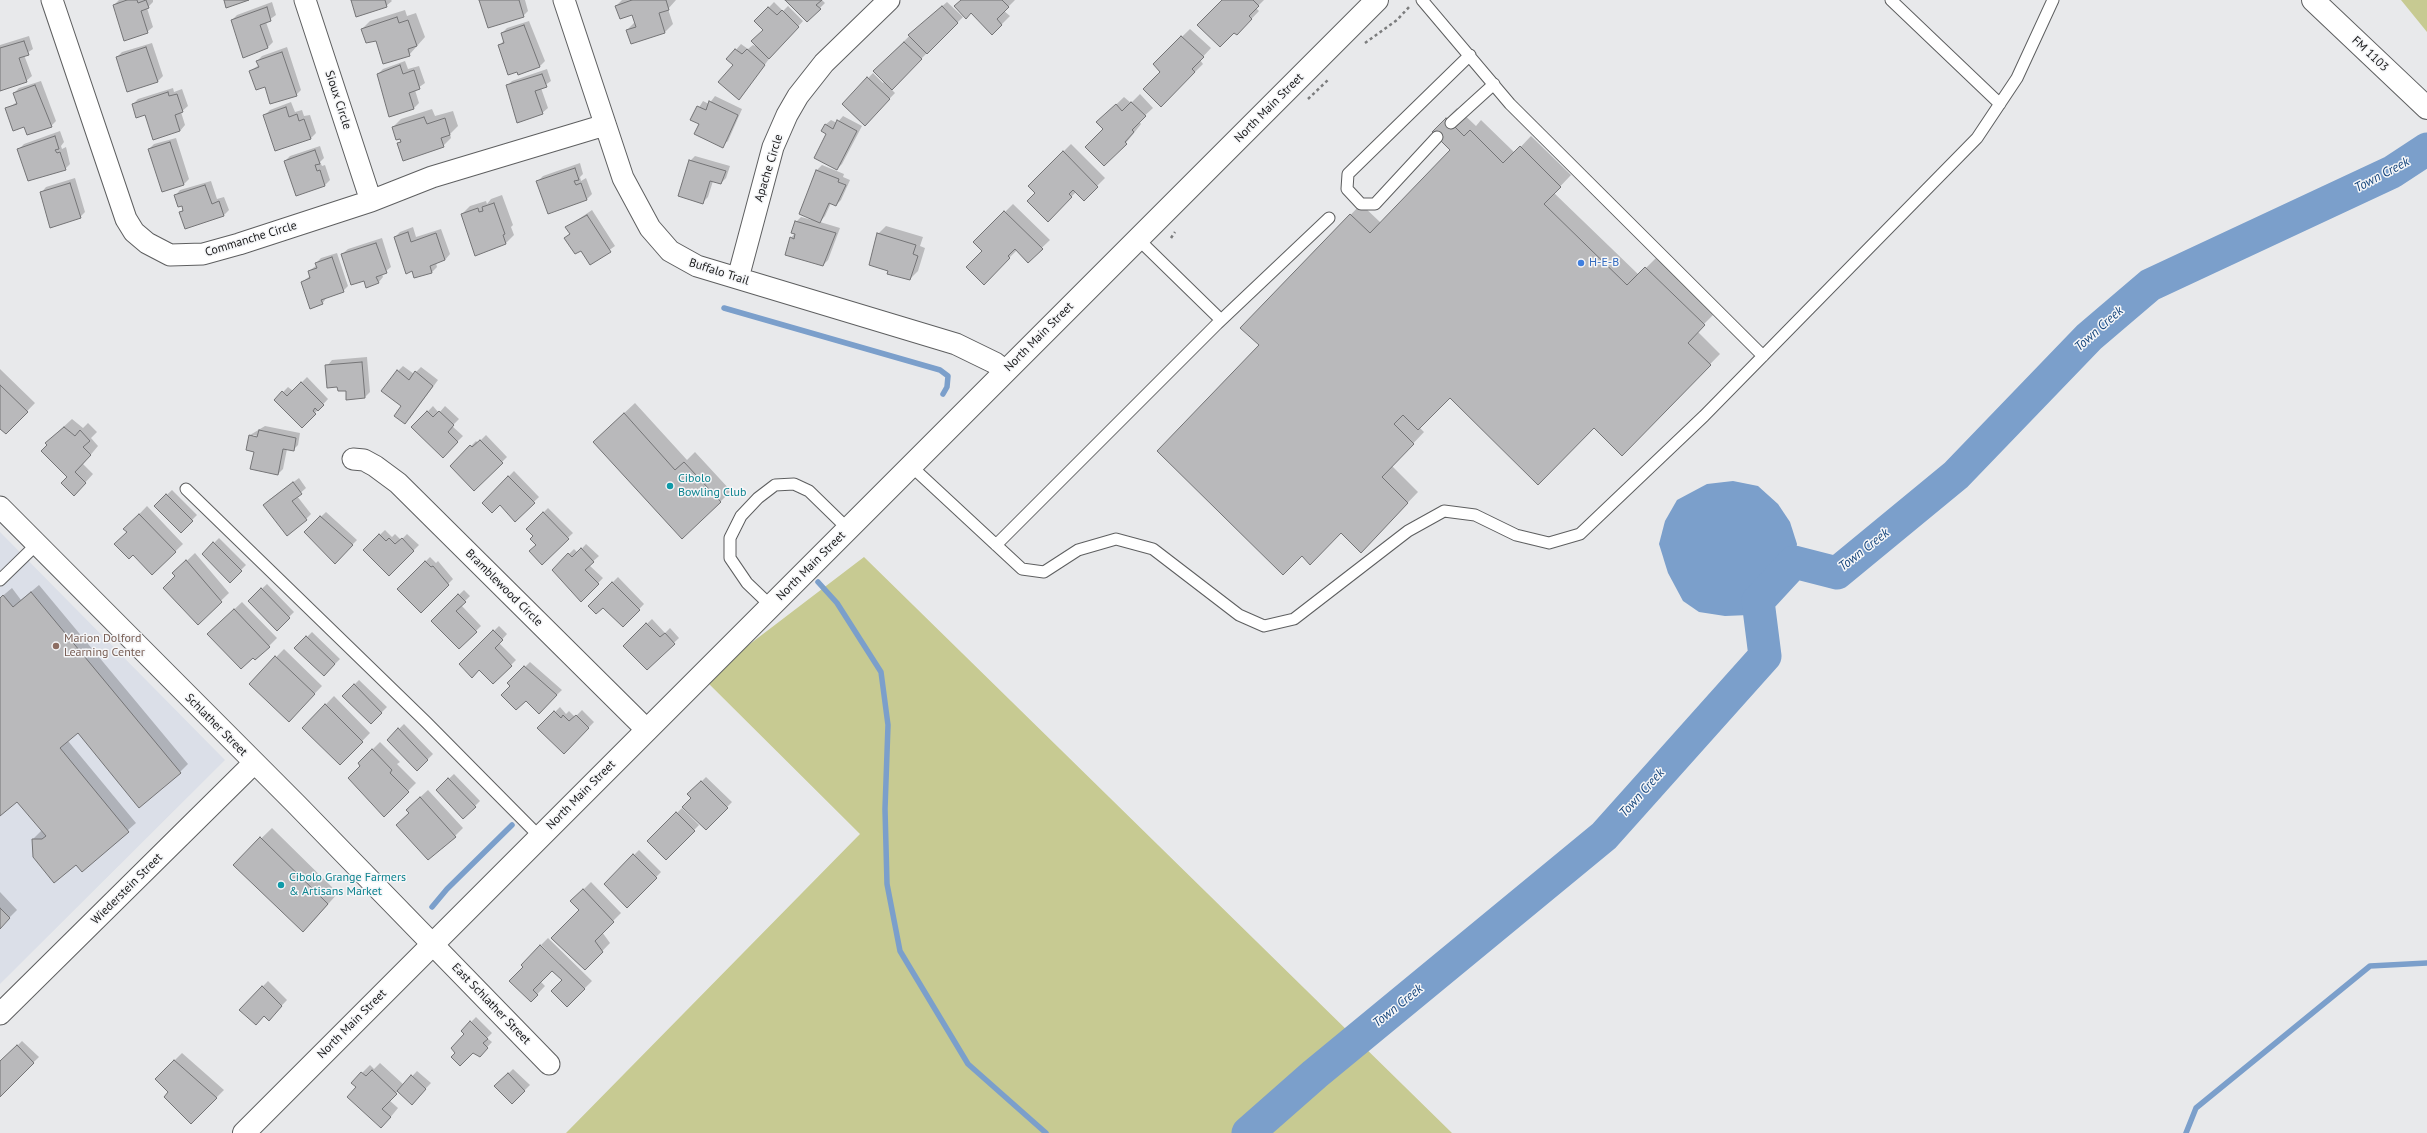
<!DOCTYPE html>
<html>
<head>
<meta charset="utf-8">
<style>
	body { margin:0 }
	canvas { display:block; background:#e8e9eb }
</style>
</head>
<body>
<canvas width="2427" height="1133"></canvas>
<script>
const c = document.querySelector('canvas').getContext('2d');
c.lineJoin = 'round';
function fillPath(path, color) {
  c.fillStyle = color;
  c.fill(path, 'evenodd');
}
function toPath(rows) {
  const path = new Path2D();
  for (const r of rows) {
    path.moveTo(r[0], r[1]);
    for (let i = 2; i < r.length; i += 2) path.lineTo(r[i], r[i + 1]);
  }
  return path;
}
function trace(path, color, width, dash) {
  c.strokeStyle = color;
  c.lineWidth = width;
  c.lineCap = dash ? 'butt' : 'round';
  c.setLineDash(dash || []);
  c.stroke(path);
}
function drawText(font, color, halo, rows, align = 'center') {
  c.font = font + ' "PT Sans",sans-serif';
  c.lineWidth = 3;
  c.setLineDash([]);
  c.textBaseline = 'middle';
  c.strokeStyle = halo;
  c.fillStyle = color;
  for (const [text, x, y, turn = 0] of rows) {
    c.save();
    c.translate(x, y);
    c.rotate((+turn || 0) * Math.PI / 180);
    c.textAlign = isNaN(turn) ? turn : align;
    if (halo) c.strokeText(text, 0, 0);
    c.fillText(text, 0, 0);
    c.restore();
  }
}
const built = toPath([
	[0,532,225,760,0,984]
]);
const green = toPath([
	[2401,0,2427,0,2427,32],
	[864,557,1452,1133,566,1133,860,834,704,679]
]);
const water = toPath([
	[1733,481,1758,486,1778,504,1790,522,1797,544,1792,576,1776,600,1749,615,1725,616,1699,612,1683,601,1668,573,1659,544,1665,521,1677,500,1707,484]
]);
const shadow = toPath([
	[119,0,153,0,153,2,147,8,153,27,147,32,114,5],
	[352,0,391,0,392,1,386,6],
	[480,0,525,0,528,11,523,16],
	[622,0,676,0,668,9,673,24,665,32,627,30,635,22,632,14,616,6],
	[786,0,822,0,825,3,807,21],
	[962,0,1015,0,1004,11,1010,16,992,34],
	[1224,0,1264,0,1256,8,1259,11,1237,34],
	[272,2,276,15,266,22,273,42,268,47,232,20,237,15],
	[774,2,783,11,788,6,803,21,769,59,744,93,735,65,728,59,741,44,748,49,753,45,758,47,764,30,756,21],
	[947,2,963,17,891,89,895,93,870,119,843,104,873,73,883,83,885,81,875,71,915,30],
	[405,10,407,16,416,13,425,37,409,55,376,39,362,29,370,21],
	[529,21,545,61,540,66,519,73,499,46,504,40,502,33,507,28],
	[1190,29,1211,48,1200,60,1203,64,1161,106,1162,72,1154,64],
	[29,36,33,49,24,55,32,76,26,81,0,89,0,45],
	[152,43,163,76,158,81,117,57,122,52],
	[287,47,301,90,296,95,265,86,250,71,259,65,257,61,262,56],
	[405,61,408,69,419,66,425,83,415,90,419,103,414,108,390,116,378,74,383,69],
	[547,69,551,81,541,88,548,108,542,113,507,86,512,81],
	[41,81,56,121,51,126,25,126,6,109,17,102,14,93,19,88],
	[173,88,174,92,182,89,188,106,181,112,185,125,180,131,146,114,133,104,138,99],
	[1140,94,1153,108,1139,121,1141,124,1126,143,1098,122,1124,97,1131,103],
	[715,96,742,109,728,141,722,146,700,123,692,119,703,101,709,104],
	[291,102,295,112,302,110,304,116,310,115,316,133,311,138,265,115,270,110],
	[1457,108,1476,126,1481,120,1515,153,1531,136,1571,175,1554,193,1639,275,1657,257,1714,314,1697,331,1720,354,1622,455,1594,427,1450,396,1419,427,1424,432,1392,466,1418,492,1371,541,1260,345,1242,328,1361,204,1381,223,1451,150,1433,132],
	[432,109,435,116,453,111,458,126,450,134,451,138,443,146,398,144,401,140,393,127,401,119],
	[843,116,862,126,842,164,837,169,825,125,831,120,837,123],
	[60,131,64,142,61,146,62,149,66,147,70,164,65,169,19,149,24,144],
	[176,138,189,179,184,184,163,191,149,149,154,144],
	[1071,144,1105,178,1084,199,1076,192,1048,220,1036,193,1029,186],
	[320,146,324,158,320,162,322,166,325,165,330,180,325,185,296,195,285,161,290,156],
	[695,156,730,166,726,178,721,183,713,181,708,197,703,202,690,161],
	[580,163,583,174,580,177,581,181,586,178,592,194,587,199,538,181,543,176],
	[822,165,844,174,843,177,850,180,841,200,836,205,831,203,825,216,820,222,840,228,828,260,823,265,791,238,795,233,796,222,801,217,812,220,800,213,817,170],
	[75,178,85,212,80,217,41,193,46,187],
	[211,181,217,199,224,197,229,210,224,215,185,228,180,212,184,209,175,196,180,190],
	[502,195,513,225,511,227,514,235,506,243,476,255,462,214,470,206,486,201,487,204,491,199],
	[1013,204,1050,240,1028,261,1017,250,984,283,983,251,975,242],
	[592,210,615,246,590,264,581,250,565,238,570,233,567,227],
	[886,226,923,237,920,246,925,248,918,271,910,279,870,264,878,234],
	[413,227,416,237,441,229,450,254,445,260,436,263,437,267,432,272,415,277,395,237,400,232],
	[382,238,391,267,382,274,383,277,378,283,364,280,342,254,348,249],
	[337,253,348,286,343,291,327,297,322,304,302,282,310,276,309,271,317,265,316,263,321,258],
	[367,357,370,392,365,397,338,386,327,366,332,360],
	[403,366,414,374,421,367,438,380,410,418,402,406,398,371],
	[0,369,35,403,6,433,0,427],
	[307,377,328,399,302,427,275,400,288,387,293,391],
	[635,403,687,460,695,452,731,491,720,502,605,431],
	[433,406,439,413,445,406,459,419,452,426,463,436,443,456,413,427],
	[72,419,83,428,88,423,97,432,91,438,98,446,83,464,93,474,74,495,68,477,46,443],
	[265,426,300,433,298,445,293,450,287,449,283,469,278,474,255,451,250,435],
	[253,435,263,437,262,438,253,437],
	[486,435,507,457,474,490,451,466,476,441,478,443],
	[514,471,539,497,515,520,500,504,483,503],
	[299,478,306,488,297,496,311,514,306,519,269,500],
	[172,490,197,515,181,531,155,506],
	[147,506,183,544,152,574,125,529],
	[548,508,573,533,542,563,534,536,527,529],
	[326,512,357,540,335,562,305,532],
	[385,530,392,537,395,534,401,540,407,534,419,545,389,575,364,550],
	[219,538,246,565,230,581,203,554],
	[586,544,599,556,589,565,603,578,581,601,553,570,574,549,578,553],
	[195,553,229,593,198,623,174,573],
	[430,557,436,563,438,561,453,579,421,612,398,589],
	[618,577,644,604,623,626,603,606,589,606],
	[267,584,294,612,277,629,249,601],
	[39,585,188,764,180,772,78,732,68,741,136,823,82,870,76,863,33,839,42,830,17,800,0,815,0,598,12,588,21,600],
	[464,590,470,596,461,605,481,626,459,648,432,621],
	[242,602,277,638,269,646,217,626],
	[652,619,665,633,670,628,679,638,647,669,624,646],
	[499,626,507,634,499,643,516,660,493,683,479,669,460,664],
	[312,632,340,659,324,675,296,648],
	[284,649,322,686,297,712,250,684],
	[530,662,562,690,539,712,509,683],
	[359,680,387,707,371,723,343,696],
	[334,696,370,733,340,764,303,728],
	[560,707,566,714,569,711,575,717,582,710,594,722,564,753,539,728],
	[404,724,433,754,417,770,388,740],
	[380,742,400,762,397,764,416,783,384,815,359,763],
	[454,774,480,801,463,818,437,790],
	[706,777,732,802,706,829,693,798,689,794],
	[428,790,463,828,442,849,410,813,415,802],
	[682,808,699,825,666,859,648,841],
	[272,828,338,893,314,920,234,865],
	[639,850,661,872,627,907,605,884],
	[591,882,621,913,602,932,610,943,585,969,580,910,572,901],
	[0,892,17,910,0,927],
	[548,938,592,981,567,1006,564,980,552,969,540,981,545,986,531,1001,510,981,560,964,541,945],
	[268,981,287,1000,269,1019,264,1015,240,1010],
	[476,1017,492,1033,487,1038,492,1042,479,1056,473,1052,462,1031],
	[22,1041,39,1057,0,1095,0,1063],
	[182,1053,224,1090,191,1123,169,1092,156,1079],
	[380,1063,404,1085,417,1071,431,1083,412,1103,398,1091,389,1100,398,1108,389,1119,357,1087,362,1073,370,1065,374,1069],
	[513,1069,530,1085,512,1103,496,1086]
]);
const stream = toPath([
	[724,308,940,370,948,376,947,387,943,394],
	[818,582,837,603,881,672,888,725,885,809,887,884,900,951,968,1064,1046,1133],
	[432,907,447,889,512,825],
	[2186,1133,2196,1108,2370,966,2427,963]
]);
const river = toPath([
	[1248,1133,1315,1074,1604,836,1765,656,1758,601,1794,562,1837,573,1956,475,2089,337,2150,285,2392,172,2427,149]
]);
const building = toPath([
	[127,0,137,0,138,3,146,0,149,8,141,11,148,33,124,41,113,5,127,0],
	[224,0,249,0,226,8,224,0],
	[351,0,385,0,387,7,356,17,351,0],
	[479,0,519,0,524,17,488,28,479,0],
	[632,0,666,0,669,10,659,13,665,33,631,44,626,30,636,27,632,15,620,19,615,6,632,0],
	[785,0,822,0,816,5,821,9,807,22,785,0],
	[961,0,1002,0,1009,7,997,19,1002,25,992,35,971,13,966,19,954,6,961,0],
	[1222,0,1253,0,1259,6,1249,16,1252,19,1237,35,1234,33,1220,47,1197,25,1222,0],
	[942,6,958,23,927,54,908,35,942,6],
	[267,7,271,21,260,25,268,48,243,58,231,20,267,7],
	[768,7,777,15,782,10,799,27,769,59,751,41,763,30,754,21,768,7],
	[397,17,399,23,408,20,417,46,408,49,410,56,383,64,376,41,366,43,361,29,397,17],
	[524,25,540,67,518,75,517,72,508,75,498,45,504,43,501,33,524,25],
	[1181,36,1204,57,1192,69,1195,72,1161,107,1143,89,1160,72,1153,64,1181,36],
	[24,41,29,55,19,58,27,82,0,91,0,48,24,41],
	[904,42,922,59,892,90,873,71,904,42],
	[146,47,158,82,127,92,116,57,146,47],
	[735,49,742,54,747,49,765,65,739,100,718,82,733,65,726,59,735,49],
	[282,52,297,96,270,104,265,87,256,90,249,71,259,67,256,61,282,52],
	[400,65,403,74,414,70,420,89,409,93,414,109,389,117,377,74,400,65],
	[542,74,547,87,535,91,543,114,517,123,506,85,542,74],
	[867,77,890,99,865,126,842,104,867,77],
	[35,85,52,127,27,135,24,127,13,131,5,108,17,104,13,93,35,85],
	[168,92,169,96,177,94,183,112,175,115,180,131,153,140,145,115,136,118,132,104,168,92],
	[709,101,738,115,723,148,694,134,699,124,690,120,697,106,706,110,709,101],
	[1131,102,1146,116,1132,130,1134,132,1125,142,1127,144,1104,166,1085,147,1103,129,1096,122,1116,104,1122,111,1131,102],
	[286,107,289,117,297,114,299,121,304,119,311,139,275,151,263,115,286,107],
	[424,117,427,124,445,118,450,135,441,138,444,147,403,161,397,143,401,142,400,139,396,140,392,127,424,117],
	[1446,118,1464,136,1470,130,1503,163,1520,146,1561,187,1544,204,1627,285,1645,267,1705,325,1688,343,1711,365,1622,456,1594,428,1538,485,1450,398,1418,430,1403,415,1394,424,1414,444,1382,477,1408,503,1361,553,1341,533,1310,565,1302,556,1283,575,1157,451,1259,345,1240,328,1350,214,1370,233,1450,150,1432,132,1446,118],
	[837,120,857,131,837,170,814,158,826,134,821,131,825,124,833,129,837,120],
	[55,136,59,149,55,150,57,153,60,152,66,170,28,181,17,149,55,136],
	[170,142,184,185,162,192,148,149,170,142],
	[315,150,320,164,315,165,317,171,320,170,325,186,296,196,284,161,315,150],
	[1063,151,1098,187,1084,201,1073,190,1069,194,1072,197,1048,222,1027,201,1035,193,1028,186,1063,151],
	[689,160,726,171,721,184,710,181,703,204,678,196,689,160],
	[575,168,579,180,574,181,576,185,581,183,587,200,548,214,536,181,575,168],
	[816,170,839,179,838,182,846,185,836,206,829,203,820,223,799,214,816,170],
	[70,183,81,218,50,228,40,192,70,183],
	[205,185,212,204,219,201,224,216,185,229,179,212,183,211,182,206,178,207,174,195,205,185],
	[494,203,505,234,503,235,506,244,475,256,461,214,478,208,479,212,483,211,482,207,494,203],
	[1004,211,1043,249,1028,263,1015,249,1008,256,1010,258,984,285,966,267,982,251,973,242,1004,211],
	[587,215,611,252,590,265,581,251,575,254,564,238,570,234,565,227,587,215],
	[795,221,836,233,823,266,785,255,790,237,794,239,795,234,791,233,795,221],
	[408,232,411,242,436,233,445,260,430,266,432,273,414,278,412,271,406,274,394,237,408,232],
	[877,233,916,245,913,254,918,256,910,280,887,274,888,271,869,265,877,233],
	[376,243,387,273,376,277,379,283,366,288,364,281,351,285,341,254,376,243],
	[332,257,344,292,321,300,323,304,310,309,301,282,310,278,308,271,317,268,315,263,332,257],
	[362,362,365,398,346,400,346,391,338,391,337,387,327,388,325,365,362,362],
	[397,370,409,380,415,371,433,386,405,424,394,416,401,406,381,391,397,370],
	[301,382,324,405,318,411,315,408,313,411,316,414,302,428,274,400,282,391,287,396,301,382],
	[0,385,28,412,6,434,0,429,0,385],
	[427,411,433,417,439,411,454,425,448,432,458,442,443,458,411,427,427,411],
	[624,413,675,470,684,462,721,502,682,539,593,442,624,413],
	[64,427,75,436,80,430,90,441,83,447,91,455,75,472,86,483,74,496,61,483,67,477,41,451,47,445,45,443,64,427],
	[259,430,296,438,294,451,283,449,278,475,250,469,254,452,246,450,249,435,257,437,259,430],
	[480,440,503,463,474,491,450,466,470,445,472,447,480,440],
	[508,476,535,503,515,522,500,505,492,513,482,503,508,476],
	[293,482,302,494,292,501,307,520,287,536,263,505,293,482],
	[166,494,193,521,181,533,154,506,166,494],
	[543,512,569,539,542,565,529,551,536,545,530,539,533,536,526,529,543,512],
	[139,514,176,552,152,575,133,555,129,559,114,544,127,532,123,529,139,514],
	[320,516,353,545,335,564,304,532,320,516],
	[379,534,386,541,389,538,395,544,402,538,414,551,389,576,363,550,379,534],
	[213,542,242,571,230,583,202,554,213,542],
	[581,548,594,562,585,570,599,584,581,602,552,570,568,553,572,557,581,548],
	[186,560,222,602,198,625,163,588,175,576,172,573,186,560],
	[425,561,431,567,433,566,449,585,421,613,397,589,425,561],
	[612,582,640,610,623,627,603,608,596,614,588,606,612,582],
	[261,588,290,618,277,631,248,601,261,588],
	[31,592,181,773,139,808,78,733,60,748,129,832,82,872,76,865,54,883,33,857,32,839,42,839,46,836,17,802,0,816,0,598,3,595,13,607,31,592],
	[458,594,466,602,456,611,477,632,459,649,431,621,458,594],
	[234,609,270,647,255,660,253,658,241,669,207,634,234,609],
	[646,623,660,637,665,633,675,644,647,670,623,646,646,623],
	[493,630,503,640,495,648,512,666,493,684,479,670,472,678,459,664,493,630],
	[306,636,335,664,324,676,294,648,306,636],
	[275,656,315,694,289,722,249,684,275,656],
	[524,666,557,695,539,714,526,701,516,710,501,695,510,686,507,683,524,666],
	[354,684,382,713,371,724,342,696,354,684],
	[325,704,363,742,340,765,302,728,325,704],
	[554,711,561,718,563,715,569,721,576,715,589,728,564,754,537,728,554,711],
	[398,728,428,760,417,771,387,740,398,728],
	[372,749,392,770,390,773,409,792,384,817,348,778,360,766,358,763,372,749],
	[448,778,476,807,463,819,436,790,448,778],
	[701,781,728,808,706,830,682,807,691,798,687,794,701,781],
	[420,797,456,837,428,860,396,825,409,813,406,810,420,797],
	[676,812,695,831,666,860,647,841,676,812],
	[260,837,328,904,303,932,233,865,260,837],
	[633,854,657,878,627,908,604,884,633,854],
	[583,889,614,922,595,941,603,952,585,970,551,938,579,910,570,901,583,889],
	[0,908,10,918,0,929,0,908],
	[540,945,585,989,567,1007,551,991,562,980,552,971,533,990,538,995,531,1002,509,981,523,967,521,965,540,945],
	[262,986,282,1006,269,1021,264,1016,256,1025,239,1010,262,986],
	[470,1021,488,1039,483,1043,488,1048,480,1057,473,1053,460,1066,451,1057,455,1053,451,1048,464,1034,461,1031,470,1021],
	[17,1045,34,1063,0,1097,0,1061,17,1045],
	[174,1060,217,1098,191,1124,164,1097,168,1092,155,1079,174,1060],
	[372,1070,397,1094,382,1109,391,1117,381,1128,347,1097,356,1087,351,1083,361,1072,366,1076,372,1070],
	[508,1073,525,1091,512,1104,494,1086,508,1073],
	[411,1075,426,1089,412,1105,397,1091,411,1075]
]);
const path = toPath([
	[1365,43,1397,20,1410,6],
	[1308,99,1329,79],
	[1171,238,1175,232]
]);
const lane = toPath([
	[1422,0,1510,104,1763,356],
	[1891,0,2000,104],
	[1451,123,1494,84],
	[1437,137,1375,204,1361,204,1347,189,1348,174,1470,55],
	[1138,239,1221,320],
	[911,466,1022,569,1044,572,1078,550,1116,539,1153,549,1239,615,1264,626,1294,619,1408,531,1444,511,1475,515,1516,535,1549,543,1580,534,1704,416,1977,138,2017,78,2053,0],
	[186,489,426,722,540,837],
	[996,545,1217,324,1329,218],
	[0,580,37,544],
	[771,606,747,583,730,558,730,538,741,516,758,498,775,485,794,484,809,491,848,529]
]);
const street = toPath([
	[52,0,126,219,134,232,147,243,170,255,203,254,239,244,371,201,432,177,605,125],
	[305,0,371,201],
	[564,0,623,178,650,228,670,251,697,266,956,344,995,363,1005,371],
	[738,278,773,147,787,115,798,96,824,63,889,0],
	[353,459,364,460,375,466,398,483,647,730],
	[0,507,297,805,549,1064],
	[0,1014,254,763]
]);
const secondary = toPath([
	[2313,0,2427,108],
	[244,1133,1377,0]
]);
const markers = [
	[1581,263,4,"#3f7fe0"],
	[670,486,4,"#0f9aa8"],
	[56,646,4,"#8d6e63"],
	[281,885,4,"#0f9aa8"]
];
const streetNames = [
	["FM 1103",2370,54,43],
	["Sioux Circle",338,100,72],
	["North Main Street",1269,108,-45],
	["Apache Circle",769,168,-73],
	["Commanche Circle",251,239,-17],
	["Buffalo Trail",719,272,18],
	["North Main Street",1039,337,-45],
	["North Main Street",811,566,-45],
	["Bramblewood Circle",504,588,45],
	["Schlather Street",216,725,45],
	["North Main Street",581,795,-45],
	["Wiederstein Street",127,889,-45],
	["East Schlather Street",491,1004,46],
	["North Main Street",352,1024,-45]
];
const shopNames = [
	["H-E-B",1589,263]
];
const cultureNames = [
	["Cibolo",678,479],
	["Bowling Club",678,493],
	["Cibolo Grange Farmers",289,878],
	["& Artisans Market",289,892]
];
const educationNames = [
	["Marion Dolford",64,639],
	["Learning Center",64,653]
];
const waterNames = [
	["Town Creek",2382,175,-28],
	["Town Creek",2099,329,-42],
	["Town Creek",1864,550,-38],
	["Town Creek",1642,793,-48],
	["Town Creek",1398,1006,-39]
];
fillPath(built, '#dbdfe8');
fillPath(green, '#c7ca92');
fillPath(water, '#7b9fcb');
fillPath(shadow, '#0003');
trace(stream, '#7b9fcb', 5.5);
trace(river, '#7b9fcb', 33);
fillPath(building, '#b9b9bb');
trace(building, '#747476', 1);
trace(lane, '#5e5f60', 13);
trace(street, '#5e5f60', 23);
trace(secondary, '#5e5f60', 24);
trace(path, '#7b7c7d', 2.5, [3, 3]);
trace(lane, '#fff', 11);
trace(street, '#fff', 21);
trace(secondary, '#fff', 22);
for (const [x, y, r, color] of markers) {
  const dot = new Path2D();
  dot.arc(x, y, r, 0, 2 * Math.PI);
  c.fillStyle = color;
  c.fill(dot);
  trace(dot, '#f5f6f8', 1.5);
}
drawText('12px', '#19191a', '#f5f6f8', streetNames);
drawText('12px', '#366cbe', '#f5f6f8', shopNames, 'left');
drawText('12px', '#0d838f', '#f5f6f8', cultureNames, 'left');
drawText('12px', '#785e54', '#f5f6f8', educationNames, 'left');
drawText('italic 13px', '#16467d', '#f5f6f8', waterNames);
</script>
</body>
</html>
